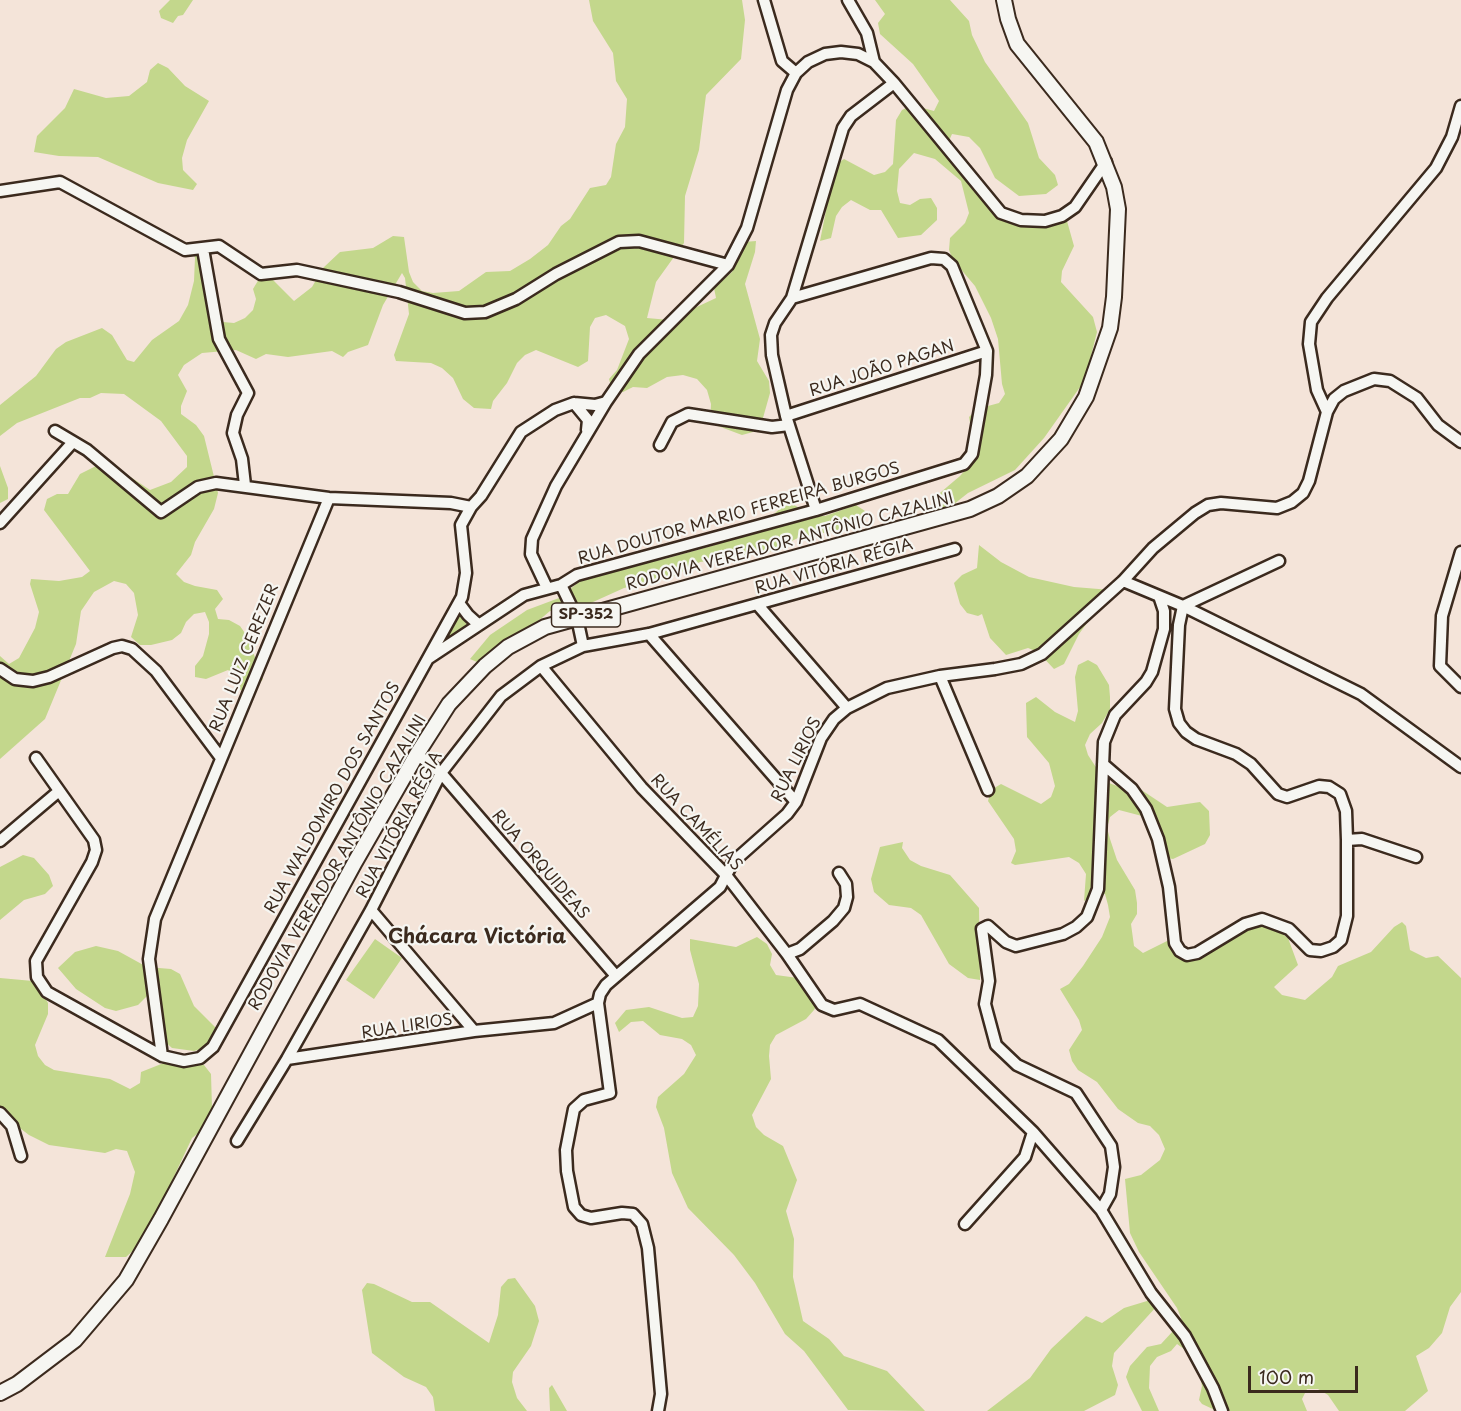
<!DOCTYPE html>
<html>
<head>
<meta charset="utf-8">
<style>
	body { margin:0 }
	#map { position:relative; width:1461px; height:1411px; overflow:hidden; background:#f4e4d9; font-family:"Playpen Sans",sans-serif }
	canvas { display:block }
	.scale { position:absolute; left:1248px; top:1366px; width:110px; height:27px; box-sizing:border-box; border:3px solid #3b2a1e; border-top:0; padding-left:8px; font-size:18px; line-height:21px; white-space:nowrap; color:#3b2a1e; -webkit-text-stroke:4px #f6f6f2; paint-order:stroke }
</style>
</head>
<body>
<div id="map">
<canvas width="1461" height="1411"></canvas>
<div class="scale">100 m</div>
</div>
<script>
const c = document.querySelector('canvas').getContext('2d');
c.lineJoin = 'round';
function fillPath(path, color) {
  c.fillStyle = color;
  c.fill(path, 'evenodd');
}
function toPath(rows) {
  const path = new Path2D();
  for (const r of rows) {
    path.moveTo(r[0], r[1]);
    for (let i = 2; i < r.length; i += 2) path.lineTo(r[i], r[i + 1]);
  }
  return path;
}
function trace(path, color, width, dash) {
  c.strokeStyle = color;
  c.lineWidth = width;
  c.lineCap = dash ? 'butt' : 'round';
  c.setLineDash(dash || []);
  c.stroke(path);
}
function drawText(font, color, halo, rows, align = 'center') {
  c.font = font + ' "Playpen Sans",sans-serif';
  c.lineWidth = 4.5;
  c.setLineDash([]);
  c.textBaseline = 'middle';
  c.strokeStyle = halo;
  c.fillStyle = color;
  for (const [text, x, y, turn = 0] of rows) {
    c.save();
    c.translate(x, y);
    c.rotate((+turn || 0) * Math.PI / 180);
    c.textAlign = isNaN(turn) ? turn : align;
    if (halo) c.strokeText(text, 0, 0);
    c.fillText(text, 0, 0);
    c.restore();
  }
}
const green = toPath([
	[170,0,193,0,183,15,178,16,173,23,161,18,159,11],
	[589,0,742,0,745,20,741,59,706,95,699,150,685,196,684,243,656,282,647,318,669,320,716,298,714,288,732,272,744,242,756,241,755,252,745,284,760,339,757,361,769,381,770,393,761,425,753,432,742,435,710,423,711,404,707,390,697,379,683,375,667,377,647,388,633,387,623,392,612,390,609,379,617,370,629,339,625,326,606,315,595,318,590,327,588,361,578,367,536,350,525,355,517,363,507,383,493,401,491,409,474,408,463,399,453,378,442,368,431,363,396,361,394,355,409,314,405,278,402,273,383,305,368,345,348,352,343,357,332,351,288,357,266,354,256,359,236,350,202,353,184,365,178,375,187,391,181,406,181,414,196,425,204,436,218,493,214,509,195,542,191,555,176,574,184,582,195,586,217,590,223,599,215,609,218,619,229,620,240,626,247,636,263,679,256,688,246,694,237,687,237,676,228,670,206,679,195,677,195,666,203,656,209,634,209,622,205,612,194,614,186,622,181,633,172,640,151,645,140,645,131,637,138,615,134,593,126,584,114,581,94,592,81,611,76,644,45,719,0,759,0,656,9,664,19,658,35,628,39,612,30,584,31,579,59,581,82,577,90,571,44,510,47,499,57,494,68,494,80,474,100,464,111,464,150,490,171,482,187,467,187,456,161,421,124,394,101,393,90,398,80,398,17,423,0,436,0,405,36,376,56,349,66,342,102,328,112,335,127,360,134,362,152,340,179,321,188,305,194,281,195,258,190,247,203,251,204,283,208,305,223,322,234,323,245,318,253,310,256,299,253,289,259,279,269,276,294,301,312,287,323,268,340,252,373,248,393,236,404,237,409,272,413,282,422,291,433,293,459,291,486,272,510,271,530,259,548,245,561,226,570,219,590,188,606,185,611,177,616,144,625,127,627,99,616,81,613,53,593,21],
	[875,0,950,0,969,21,972,35,985,62,1028,123,1039,158,1055,175,1058,185,1046,194,1019,196,995,178,980,148,969,137,952,134,945,150,966,159,988,195,1006,209,1024,214,1060,216,1067,221,1074,246,1062,271,1061,282,1093,317,1097,332,1085,380,1044,438,1015,470,968,493,944,512,934,509,934,498,960,476,975,459,978,449,973,440,969,417,977,409,999,403,1005,394,1002,384,998,339,991,318,975,286,953,260,949,250,950,238,965,223,969,213,961,181,935,159,914,153,899,169,897,191,900,203,910,205,920,199,931,198,937,208,937,220,921,235,898,238,881,210,870,210,851,200,842,207,836,216,831,238,820,241,835,165,844,159,874,175,885,172,893,164,896,120,902,110,912,105,934,111,939,101,913,64,880,34,878,23,885,14],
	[158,63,168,68,185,86,209,101,187,140,182,158,183,170,197,184,193,190,158,183,98,157,59,156,34,152,37,136,65,108,74,89,106,98,129,96,147,82,150,70],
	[0,466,8,488,8,499,0,503],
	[794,505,814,516,825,516,856,505,865,511,864,522,853,527,798,538,767,553,700,562,670,578,624,588,582,607,550,611,531,627,511,636,488,660,477,662,470,659,490,635,527,610,559,598,585,577,638,562,661,560,715,545,766,521,783,506],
	[979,545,1001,562,1029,577,1074,587,1111,590,1079,634,1064,664,1054,669,1038,652,1028,648,1006,655,990,638,982,614,978,616,967,613,960,604,954,583,962,575,977,568],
	[460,607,476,625,432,653],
	[1088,660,1097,665,1109,685,1110,697,1110,709,1102,723,1090,734,1085,745,1088,755,1101,775,1109,783,1120,787,1134,785,1167,807,1200,802,1209,811,1210,835,1205,844,1173,859,1162,857,1149,825,1142,816,1119,810,1110,817,1107,828,1110,839,1117,860,1135,890,1137,903,1137,914,1131,924,1134,946,1143,953,1171,939,1176,946,1193,951,1251,926,1270,925,1288,938,1298,965,1274,987,1282,995,1305,1000,1332,977,1338,966,1371,952,1394,927,1402,922,1406,926,1410,950,1426,958,1438,956,1461,978,1461,1292,1450,1307,1442,1333,1429,1348,1416,1356,1428,1391,1405,1411,1339,1411,1328,1395,1318,1389,1307,1389,1302,1399,1307,1411,1217,1411,1202,1404,1199,1400,1202,1386,1200,1376,1184,1349,1177,1344,1171,1351,1157,1357,1150,1366,1149,1388,1159,1411,1142,1411,1130,1387,1126,1377,1130,1366,1147,1347,1161,1344,1173,1331,1185,1328,1177,1308,1139,1252,1130,1233,1125,1179,1141,1175,1160,1160,1165,1149,1159,1135,1150,1126,1138,1123,1118,1109,1097,1082,1078,1070,1072,1061,1069,1050,1082,1030,1079,1020,1060,989,1069,984,1083,966,1102,937,1110,917,1108,905,1105,894,1094,894,1084,901,1086,874,1079,863,1069,857,1015,865,1011,863,1016,851,1014,839,988,801,991,790,1001,784,1041,804,1051,797,1055,786,1049,763,1027,737,1026,703,1036,697,1055,712,1075,722,1078,711,1075,677,1078,665],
	[903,842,902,848,910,860,921,866,950,875,979,908,980,980,968,978,949,964,921,915,911,908,889,905,874,892,871,879,880,847],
	[23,855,34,858,49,875,53,886,45,894,24,900,0,920,0,867],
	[757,937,767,944,772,954,770,965,776,975,798,978,820,999,814,1010,806,1019,776,1035,770,1045,769,1056,771,1079,752,1115,756,1127,764,1135,783,1146,797,1180,786,1211,794,1239,793,1277,803,1321,829,1339,844,1356,887,1371,925,1411,848,1410,804,1351,785,1334,755,1283,734,1255,688,1208,672,1173,664,1128,656,1107,658,1097,684,1074,696,1055,691,1045,682,1039,660,1035,643,1021,631,1022,619,1032,615,1023,626,1010,649,1007,682,1018,693,1017,698,1006,699,984,690,950,690,939,736,947],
	[375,939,402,958,374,999,346,980],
	[96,946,118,951,147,967,171,969,180,974,194,1006,218,1030,211,1046,194,1051,172,1048,163,1040,158,997,147,996,138,1005,116,1011,105,1008,76,989,58,968,75,952],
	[0,978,33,981,42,993,48,1003,48,1014,35,1045,38,1056,45,1065,54,1070,110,1079,130,1089,140,1083,141,1072,184,1055,204,1065,211,1074,212,1108,208,1126,192,1138,170,1185,165,1213,146,1239,126,1257,105,1257,130,1194,135,1172,127,1151,116,1149,105,1153,49,1145,29,1135,0,1113],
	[515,1278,535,1306,539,1321,531,1346,513,1372,512,1382,517,1398,527,1411,435,1411,433,1397,426,1387,404,1377,372,1353,362,1290,367,1283,374,1284,412,1302,430,1302,489,1343,498,1315,501,1287,508,1279],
	[1150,1298,1157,1306,1114,1353,1112,1366,1118,1385,1115,1395,1084,1411,987,1411,1030,1378,1051,1349,1086,1316,1102,1323,1124,1308,1147,1301],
	[552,1385,567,1411,550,1411,549,1388]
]);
const minor = toPath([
	[764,0,782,61,796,73],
	[848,0,867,33,874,62],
	[0,191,60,182,185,250,219,246,261,274,297,270,399,292,465,313,485,312,516,299,556,274,619,242,639,241,728,265],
	[203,249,219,339,248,393,237,415,233,433,242,459,245,485],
	[574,403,588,420,587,430],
	[1327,412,1317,390,1309,344,1311,322,1327,298,1436,168,1452,137,1461,106],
	[786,416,987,351],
	[55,431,87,450,161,512,198,487,216,483,329,498,451,503,471,507],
	[660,445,672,422,688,414,772,427,789,425],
	[816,510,786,416,772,355,771,335,775,323,792,298,843,128,851,116,894,83],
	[0,523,73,442],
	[1461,552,1442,616,1440,666,1461,687],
	[1123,581,1183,606,1361,694,1461,767],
	[561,585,577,618,583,646],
	[547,588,531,554,532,539,556,486,606,402,639,354,728,265,747,228,787,90,796,73,808,62,825,54,841,52,858,54,874,62,894,83,1001,213,1021,220,1045,221,1062,216,1075,207,1106,162],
	[459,603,468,615,479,625],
	[757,604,847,708],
	[649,634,796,802],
	[429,658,524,595,561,585,577,575,816,510,964,464,972,454,986,375,987,351,952,266,944,259,931,258,792,298],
	[541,666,642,788,726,875,787,954,822,1005,834,1010,860,1004,938,1040,1033,1132,1101,1210,1151,1293,1185,1336,1213,1388,1222,1411],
	[0,669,15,679,33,681,49,677,113,648,122,646,132,649,156,671,221,758],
	[940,676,988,790],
	[417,754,441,773,616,976],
	[36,758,94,840,96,850,92,862,36,961,37,977,47,992,162,1056,184,1061,200,1058,213,1047,462,597,466,573,461,525,471,507,481,496,521,432,555,410,574,403,595,405,606,402],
	[1103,764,1132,789,1146,809,1158,839,1169,887,1175,943,1180,951,1187,955,1197,953,1245,924,1262,919,1289,929,1310,950,1321,951,1333,947,1341,940,1347,916,1347,840,1346,811,1340,794,1329,787,1319,786,1287,797,1278,794,1251,764,1236,754,1196,739,1186,732,1179,723,1175,709,1179,625,1183,606,1279,561],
	[1347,840,1362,839,1416,857],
	[0,841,59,791],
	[371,910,474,1031],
	[787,954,800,949,833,921,844,908,847,897,846,884,839,873],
	[162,1056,149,959,155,919,329,498],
	[287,1059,474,1031,554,1023,598,1003],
	[0,1113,12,1126,21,1156],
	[237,1141,287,1059,371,910,441,773,501,696,541,666,583,646,649,634,955,549],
	[1101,1210,1110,1194,1114,1167,1111,1146,1076,1093,1017,1065,996,1045,985,1004,989,981,982,929,988,926,1006,942,1016,946,1063,934,1076,927,1087,917,1098,889,1104,742,1115,715,1146,682,1152,672,1164,629,1164,611,1159,596],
	[965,1224,1025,1157,1033,1132],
	[658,1411,661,1394,648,1248,642,1224,633,1214,622,1213,591,1218,581,1215,574,1207,567,1171,566,1150,574,1109,584,1100,610,1093,598,1003,600,994,606,985,720,887,733,862,787,814,796,802,821,738,834,719,847,708,887,688,940,676,995,669,1021,664,1042,654,1123,581,1153,548,1195,513,1208,505,1221,503,1277,508,1292,502,1303,493,1309,481,1327,412,1334,399,1344,391,1374,379,1390,381,1417,398,1438,425,1461,442]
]);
const major = toPath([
	[0,1393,17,1384,75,1340,126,1280,161,1219,355,862,417,754,449,704,485,666,508,647,545,627,970,509,998,496,1027,476,1061,439,1086,397,1110,328,1114,297,1118,209,1114,187,1096,142,1017,44,1008,19,1004,0]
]);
const shields = [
	[586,615,69]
];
const shieldNames = [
	["SP-352",586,615]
];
const streetNames = [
	["RUA JOÃO PAGAN",882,369,-18],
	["RUA DOUTOR MARIO FERREIRA BURGOS",739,514,-16],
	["RODOVIA VEREADOR ANTÔNIO CAZALINI",790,542,-15],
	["RUA VITÓRIA RÉGIA",834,567,-16],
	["RUA LUIZ CEREZER",245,658,-68],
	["RUA LIRIOS",797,760,-64],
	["RUA WALDOMIRO DOS SANTOS",333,798,-61],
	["RUA CAMÉLIAS",696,823,47],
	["RUA VITÓRIA RÉGIA",400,825,-62],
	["RODOVIA VEREADOR ANTÔNIO CAZALINI",338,863,-60],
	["RUA ORQUIDEAS",540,865,49],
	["RUA LIRIOS",407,1027,-9]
];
const quarterNames = [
	["Chácara Victória",477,937]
];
fillPath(green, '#c3d78c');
trace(minor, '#3b2a1e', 15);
trace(major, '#3b2a1e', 18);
trace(minor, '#f6f6f2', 10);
trace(major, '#f6f6f2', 14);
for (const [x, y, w] of shields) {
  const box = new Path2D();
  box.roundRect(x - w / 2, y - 12, w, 24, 4.5);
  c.fillStyle = '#f6f6f2';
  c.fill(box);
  trace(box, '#3b2a1e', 1.5);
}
drawText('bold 15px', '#3b2a1e', null, shieldNames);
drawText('16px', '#3b2a1e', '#f6f6f2', streetNames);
drawText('bold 20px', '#3b2a1e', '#f6f6f2', quarterNames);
</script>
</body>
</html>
